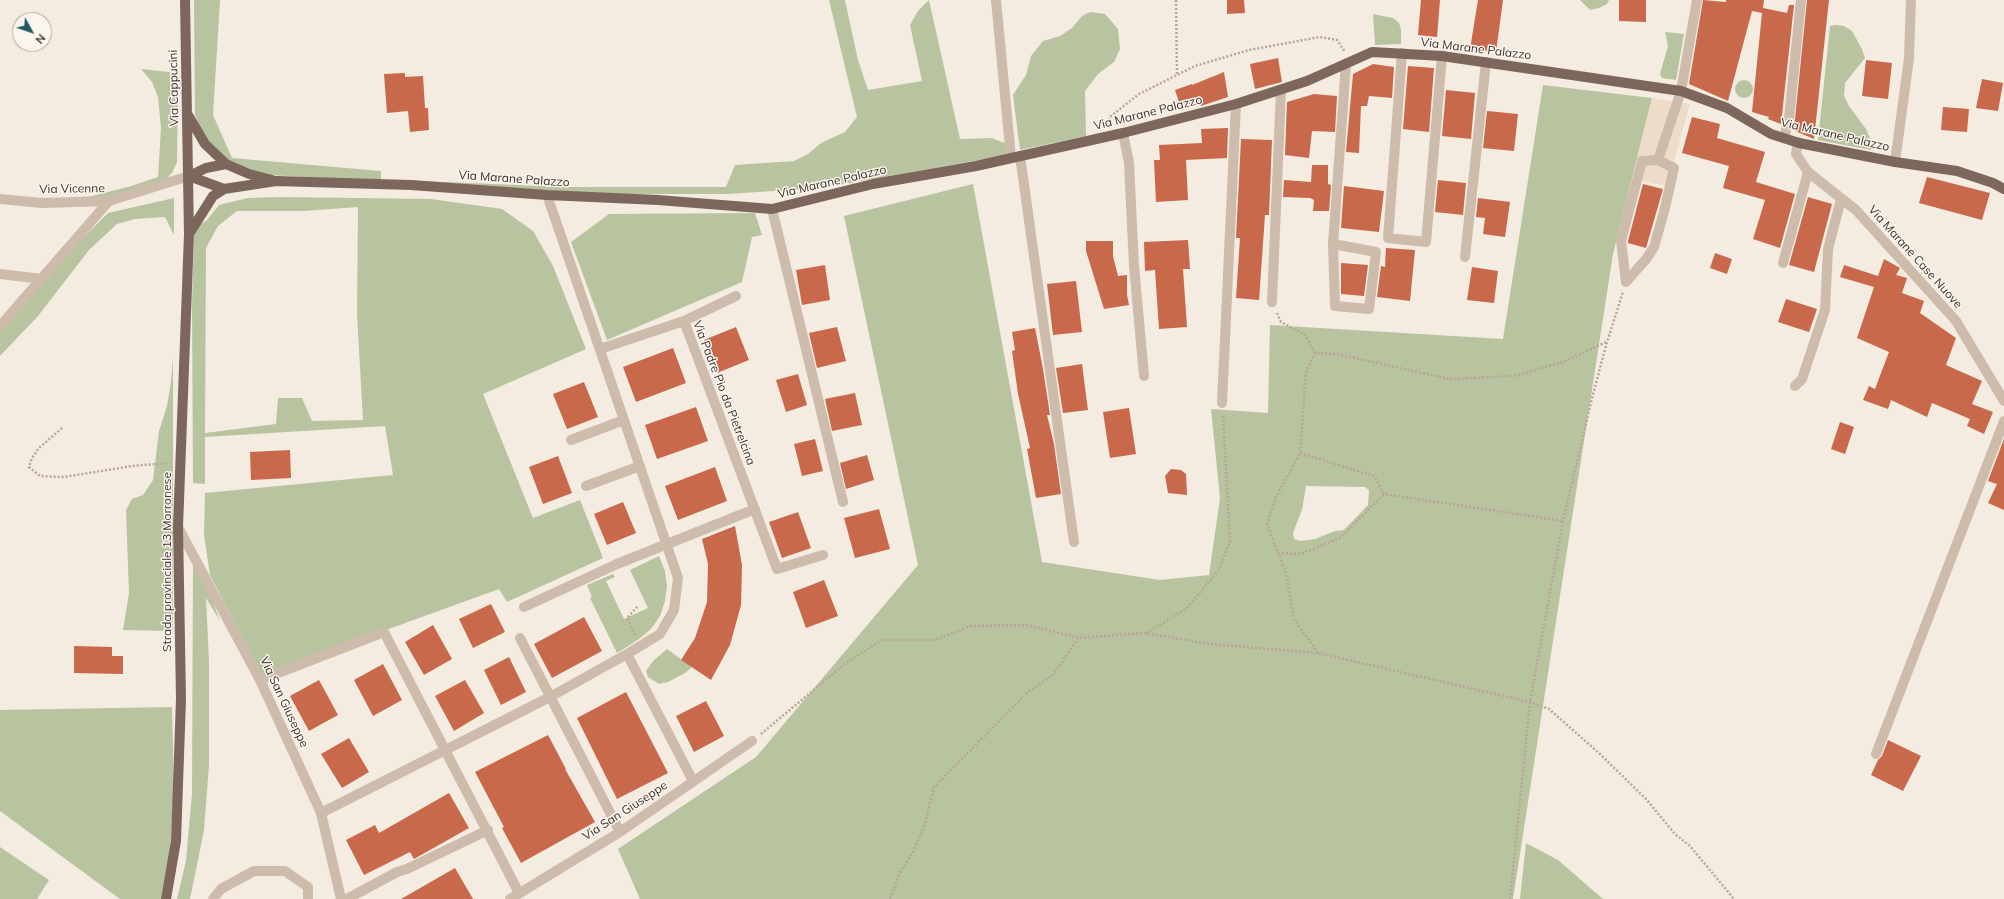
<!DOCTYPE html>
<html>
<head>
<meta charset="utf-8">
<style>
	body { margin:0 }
	#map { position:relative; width:2004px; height:899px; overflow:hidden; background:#f4ebe1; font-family:Mulish,sans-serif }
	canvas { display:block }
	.north { position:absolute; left:12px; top:12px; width:40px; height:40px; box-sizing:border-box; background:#fbf5ee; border:1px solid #aea6a0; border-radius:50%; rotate:130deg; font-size:11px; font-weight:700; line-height:16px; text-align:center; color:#3b302b }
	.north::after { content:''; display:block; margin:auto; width:14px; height:18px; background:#1f5a5e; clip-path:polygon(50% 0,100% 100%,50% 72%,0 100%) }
</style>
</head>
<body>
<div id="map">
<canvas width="2004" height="899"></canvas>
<div class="north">N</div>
</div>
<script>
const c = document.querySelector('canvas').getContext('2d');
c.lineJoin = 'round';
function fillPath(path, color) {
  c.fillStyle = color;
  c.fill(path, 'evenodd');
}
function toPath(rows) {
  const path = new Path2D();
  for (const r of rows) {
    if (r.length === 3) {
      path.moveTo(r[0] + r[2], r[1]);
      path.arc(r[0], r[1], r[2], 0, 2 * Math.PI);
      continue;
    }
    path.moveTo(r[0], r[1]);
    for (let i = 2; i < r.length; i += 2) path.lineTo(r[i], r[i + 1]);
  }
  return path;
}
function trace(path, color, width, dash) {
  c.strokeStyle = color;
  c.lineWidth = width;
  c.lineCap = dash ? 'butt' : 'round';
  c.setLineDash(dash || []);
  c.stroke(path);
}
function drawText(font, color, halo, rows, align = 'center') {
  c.font = font + ' Mulish,sans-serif';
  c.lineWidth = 3;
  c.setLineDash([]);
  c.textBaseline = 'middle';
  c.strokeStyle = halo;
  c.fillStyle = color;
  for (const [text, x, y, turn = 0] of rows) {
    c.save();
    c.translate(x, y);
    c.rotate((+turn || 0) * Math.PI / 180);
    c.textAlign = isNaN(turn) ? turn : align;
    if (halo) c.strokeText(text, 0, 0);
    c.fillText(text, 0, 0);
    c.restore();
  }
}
const green = toPath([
	[194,0,220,0,213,115,232,158,381,171,381,181,268,175,233,164,206,142,195,115],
	[829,0,845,0,858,60,868,90,922,81,910,25,918,11,929,0,960,139,992,138,1007,144,1007,155,821,188,727,194,615,194,554,191,396,180,565,187,726,187,735,165,794,161,808,154,821,143,845,132,857,117],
	[1580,0,1609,0,1607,4,1599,8,1590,10],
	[1090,12,1105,14,1118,29,1120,49,1114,62,1098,74,1085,91,1086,136,1020,150,1013,95,1026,75,1031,56,1043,41,1060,36,1072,28,1082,16],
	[1373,14,1393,18,1399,23,1401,29,1401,44,1375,45],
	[1836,25,1844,26,1852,31,1862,49,1865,58,1845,83,1844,96,1849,106,1866,129,1871,141,1871,150,1818,140,1830,26],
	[1665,32,1684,34,1676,80,1662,78,1660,74,1668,46],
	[141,69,178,73,177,162,172,173,164,181,113,196,81,199,131,186,158,177,161,128,158,97,152,82],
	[1744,89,9],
	[1543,85,1652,98,1613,254,1513,899,640,899,618,849,756,757,918,565,844,216,973,184,1042,562,1160,580,1209,575,1220,498,1211,409,1268,413,1270,325,1503,339],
	[1306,486,1365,487,1369,490,1368,505,1344,530,1335,531,1315,539,1301,541,1294,539,1293,533,1302,510],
	[280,197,431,199,502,209,533,231,553,266,586,349,483,394,533,518,580,500,603,558,507,602,499,589,262,675,210,575,204,535,205,493,393,475,385,426,205,437,205,484,193,483,192,303,194,235,199,225,206,221,219,205,248,198],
	[358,207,357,314,363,420,312,421,302,398,278,398,276,424,205,433,206,248,218,226,237,211,303,211],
	[174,198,174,235,165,217,135,219,117,224,89,250,38,316,0,356,0,329,79,242,108,213],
	[755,213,762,235,752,237,742,282,607,340,571,242,609,214],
	[173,357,173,631,123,630,129,593,126,510,132,499,143,495,153,480,159,431,167,406,171,382],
	[659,556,665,571,667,586,665,601,660,616,651,629,639,639,617,653,590,598,592,597,587,585,613,574,615,577,606,581,624,619,648,608,630,570],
	[193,562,210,594,220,621,206,598,209,662,209,765,204,830,190,899,177,899,186,861,192,794],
	[667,649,692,667,685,673,668,682,659,684,648,677,646,671,653,661],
	[172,707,174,786,170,853,161,899,120,899,0,811,0,710],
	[1526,843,1558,860,1603,899,1520,899],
	[0,847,49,880,37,899,0,899]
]);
const plaza = toPath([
	[1652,98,1690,104,1667,186,1632,179]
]);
const building = toPath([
	[1227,0,1244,0,1245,13,1227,14],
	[1421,0,1440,0,1437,37,1418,35],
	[1478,0,1503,0,1496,52,1470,49],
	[1619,0,1646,0,1646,22,1619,21],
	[1703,0,1726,2,1726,0,1764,0,1763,8,1787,13,1789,5,1794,5,1781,124,1768,119,1769,117,1752,112,1762,13,1752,11,1728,101,1689,84],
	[1807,0,1829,0,1814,139,1793,130,1795,119],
	[1278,58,1282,82,1255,89,1250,64],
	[1866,60,1892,63,1888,99,1862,96],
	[1373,64,1394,67,1392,98,1369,96,1367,106,1361,106,1359,153,1346,152,1353,74],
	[1408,66,1434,68,1429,132,1403,129],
	[1224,72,1228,97,1201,106,1198,102,1181,108,1175,90,1192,84,1192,85],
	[405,73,405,77,423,76,425,108,428,108,429,130,410,132,408,111,387,113,384,74],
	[1982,79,2003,83,1998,111,1976,108],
	[1446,90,1475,93,1471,139,1442,136],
	[1314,94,1337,96,1335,132,1312,131,1309,158,1285,155,1287,102],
	[1943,107,1969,109,1967,132,1941,130],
	[1487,111,1518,114,1514,151,1483,148],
	[1692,117,1720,124,1717,138,1765,152,1756,182,1795,194,1780,248,1753,239,1765,200,1723,188,1729,166,1682,153],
	[1228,128,1227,158,1186,160,1188,200,1156,202,1154,160,1160,160,1159,145,1202,143,1201,129],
	[1241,139,1272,140,1269,215,1265,215,1259,300,1236,298,1240,238,1236,238],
	[1312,165,1328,165,1328,184,1331,185,1329,211,1313,211,1314,200,1310,198,1283,197,1284,180,1311,182],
	[1927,177,1990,193,1982,220,1919,203],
	[1438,180,1466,183,1463,215,1435,212],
	[1643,184,1663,189,1646,248,1628,243,1628,241],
	[1344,186,1384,191,1379,232,1341,228],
	[1808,197,1832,204,1814,272,1789,265],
	[1478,198,1510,202,1505,237,1483,234,1485,218,1476,217],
	[1188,240,1190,269,1183,269,1187,327,1159,329,1155,270,1145,271,1144,242],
	[1086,241,1113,241,1113,256,1118,276,1127,275,1127,295,1129,305,1104,309,1086,251],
	[1386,248,1415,250,1410,301,1377,297,1381,266,1385,267],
	[1715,253,1732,259,1727,274,1710,268],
	[1884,259,1900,268,1896,275,1907,278,1902,293,1924,301,1920,313,1956,338,1946,365,1982,381,1972,404,1993,412,1984,434,1967,426,1970,419,1932,403,1927,417,1891,400,1888,409,1863,400,1869,386,1875,389,1889,352,1857,338,1874,287,1840,277,1844,265,1878,276],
	[1341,263,1368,265,1364,296,1341,294],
	[825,265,830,300,802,305,796,270],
	[1472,267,1498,271,1494,303,1467,300],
	[1076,281,1082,332,1053,335,1047,284],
	[1786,299,1817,309,1809,332,1778,322],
	[736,327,749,360,717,373,704,340],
	[837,327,846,361,817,368,809,333],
	[1035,328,1043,369,1050,415,1047,415,1054,444,1061,494,1036,498,1027,449,1030,448,1018,394,1012,351,1015,350,1012,332],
	[673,348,686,383,636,402,623,367],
	[1082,364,1088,410,1063,413,1056,368],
	[798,374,807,405,786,412,776,380],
	[584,382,598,417,567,429,553,394],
	[855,393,862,425,832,431,825,399],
	[696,407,708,441,657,459,645,425],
	[1129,408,1136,454,1110,458,1103,412],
	[1840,422,1854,427,1845,454,1831,449],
	[815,439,823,471,802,476,794,444],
	[2004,439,2004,510,1988,503,1997,484,1988,481],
	[290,450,291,478,251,480,250,452],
	[867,455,874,480,846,489,840,463],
	[558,456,572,493,543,504,529,467],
	[715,467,727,501,678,520,665,486],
	[1171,469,1181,470,1186,474,1187,495,1168,493,1165,476],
	[623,502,636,533,607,545,594,514],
	[879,509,890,549,855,558,844,518],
	[798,512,811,548,782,558,769,522],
	[735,526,742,565,741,605,730,645,711,680,681,660,695,638,707,602,708,564,702,539],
	[824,580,838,616,806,628,793,592],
	[491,604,505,632,473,648,459,619],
	[584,617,602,651,552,678,534,644],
	[433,625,452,659,424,675,405,642],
	[74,646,112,647,112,656,123,656,123,674,74,673],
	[509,657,526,692,501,705,484,670],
	[383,664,402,700,373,716,354,680],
	[319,680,338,715,309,731,290,696],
	[465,680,484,713,454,731,435,696],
	[626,692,668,773,617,799,577,718],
	[706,701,724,736,694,752,676,716],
	[548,735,566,769,565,769,595,822,521,863,502,828,504,827,475,772],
	[349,738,369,772,342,788,321,754],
	[1888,740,1921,756,1903,791,1871,775,1878,760,1882,756],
	[449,793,469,828,414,859,410,852,364,875,346,840,375,825,379,833],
	[455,868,473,899,401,899]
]);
const path = toPath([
	[1176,0,1177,75],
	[1107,124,1110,117,1139,94,1195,66,1249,50,1320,37,1337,40,1345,52],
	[1277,313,1281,322,1305,335,1315,353],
	[62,428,39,448,32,458,29,467,40,476,64,477,132,466,168,463],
	[1300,453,1374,476,1384,494,1563,521],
	[1278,553,1300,554,1340,538,1384,494],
	[1146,633,1186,609,1219,570,1230,541,1223,415],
	[635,635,627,618,638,606],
	[1318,653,1294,619,1286,573,1267,524,1275,499,1300,453,1306,372,1315,353,1337,354,1449,379,1514,376,1563,362,1606,342],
	[761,734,846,663,882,640,935,640,970,626,1027,625,1078,638,1145,633,1209,644,1318,653,1530,702,1549,709,1600,754,1646,799,1675,834,1690,846,1734,899],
	[890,899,900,872,913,852,925,824,934,787,1027,693,1054,674,1078,638],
	[1510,899,1530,702,1563,521,1592,398,1607,342,1623,292]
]);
const minor = toPath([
	[996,0,1011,158],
	[1402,53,1388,238,1426,242,1442,56],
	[1123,133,1129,163,1134,266,1144,376],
	[1784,138,1789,118,1801,0],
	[1798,142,1796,154,1808,172,1856,210,1956,321,2004,401],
	[1020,156,1074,542],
	[1895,162,1909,58,1911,0],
	[0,199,42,203,109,201,189,176],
	[772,209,843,502],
	[1333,244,1376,252,1369,309,1335,306,1333,244,1346,64],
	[1465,257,1486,62],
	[1783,263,1808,172],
	[0,274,42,279],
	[1626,282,1647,258,1654,247,1665,208,1674,168,1658,160,1681,91,1697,0],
	[1626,282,1621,241,1642,161,1658,160],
	[1272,302,1281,90],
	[684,321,736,296],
	[0,326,109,201],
	[600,349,684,321,777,569,823,555],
	[1795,386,1802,379,1825,310,1828,249,1841,199],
	[1222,403,1236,104],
	[571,440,624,420],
	[586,486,640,466],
	[178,527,260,680,321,813,341,899],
	[524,607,617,564,755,509],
	[520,638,620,832],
	[627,654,693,781],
	[260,680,384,632,519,893],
	[1876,754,2004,421],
	[321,813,550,697,627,654,660,634,674,610,678,578,547,195],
	[213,899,221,889,254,871,285,871,308,887,308,899],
	[347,899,397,872,407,869,488,830],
	[510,899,620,832,752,741]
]);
const major = toPath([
	[188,115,205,144,226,164,249,174,272,180],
	[189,176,224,189,276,181,411,185,547,195,658,200,772,209,873,184,976,166,1123,133,1236,104,1307,81,1372,52,1442,56,1681,91,1727,108,1771,134,1799,143,1895,162,1957,171,1993,183,2004,189],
	[189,176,206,168,226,164],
	[189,234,213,196,224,189],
	[166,899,176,841,181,699,178,527,189,234,185,0]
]);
const streetNames = [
	["Via Marane Palazzo",1476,49,7],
	["Via Cappucini",174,88,-91],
	["Via Marane Palazzo",1148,113,-14],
	["Via Marane Palazzo",1835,135,13],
	["Via Marane Palazzo",514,179,4],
	["Via Marane Palazzo",832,182,-13],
	["Via Vicenne",72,189,-1],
	["Via Marane Case Nuove",1915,257,48],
	["Via Padre Pio da Pietrelcina",724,393,69],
	["Strada provinciale 13 Morronese",167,562,-90],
	["Via San Giuseppe",284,702,65],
	["Via San Giuseppe",625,811,-33]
];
fillPath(green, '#b8c4a0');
fillPath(plaza, '#ecdcc8');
fillPath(building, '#c8694b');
trace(path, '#b9a596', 2.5, [2, 2]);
trace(minor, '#cdbbac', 10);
trace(major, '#7d675c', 10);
drawText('12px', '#3b302b', '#fbf5ee', streetNames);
</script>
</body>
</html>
